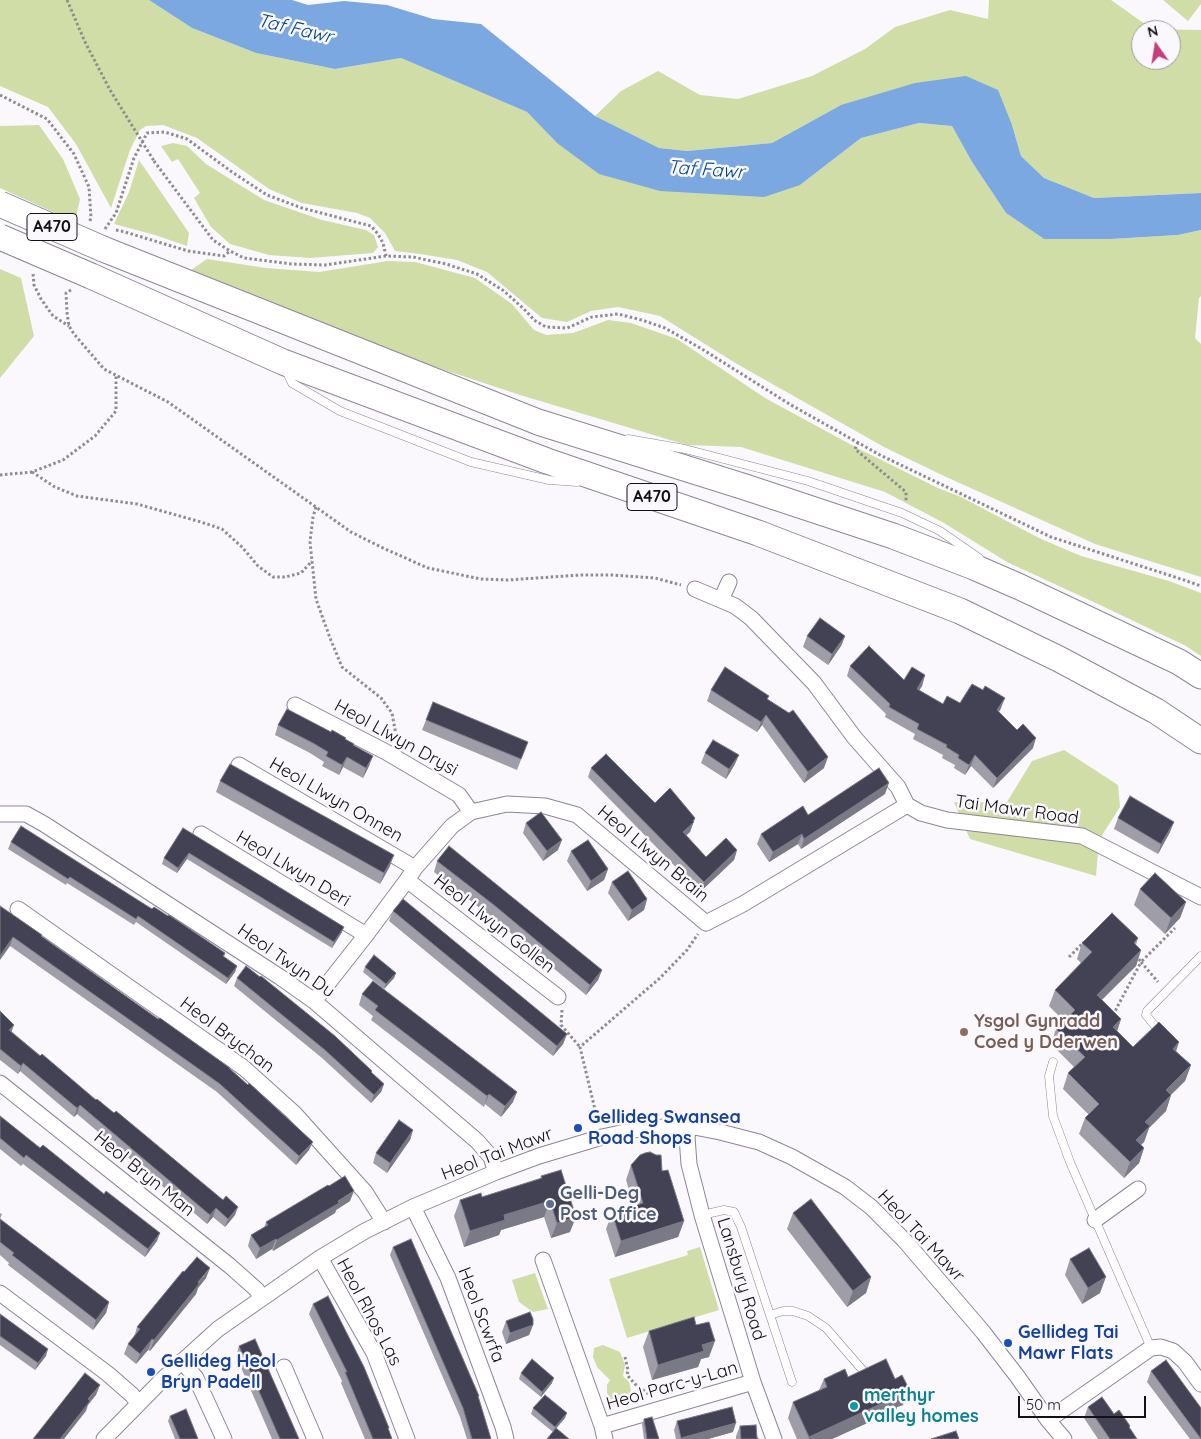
<!DOCTYPE html>
<html>
<head>
<meta charset="utf-8">
<style>
	body { margin:0 }
	#map { position:relative; width:1201px; height:1439px; overflow:hidden; background:#faf8fc; font-family:Quicksand,sans-serif }
	canvas { display:block }
	.north { position:absolute; left:1131px; top:20px; width:50px; height:50px; box-sizing:border-box; background:#faf8fc; border:1px solid #9e9ba0; border-radius:50%; rotate:347deg; font-size:14px; font-weight:700; line-height:20px; text-align:center; color:#141017 }
	.north::after { content:''; display:block; margin:auto; width:18px; height:22px; background:#c63e7b; clip-path:polygon(50% 0,100% 100%,50% 72%,0 100%) }
	.scale { position:absolute; left:1018px; top:1396px; width:128px; height:22px; box-sizing:border-box; border:2px solid #141017; border-top:0; padding-left:6px; font-size:15px; line-height:18px; white-space:nowrap; color:#141017; -webkit-text-stroke:4px #faf8fc; paint-order:stroke }
</style>
</head>
<body>
<div id="map">
<canvas width="1201" height="1439"></canvas>
<div class="north">N</div>
<div class="scale">50 m</div>
</div>
<script>
const c = document.querySelector('canvas').getContext('2d');
c.lineJoin = 'round';
function fillPath(path, color) {
  c.fillStyle = color;
  c.fill(path, 'evenodd');
}
function toPath(rows) {
  const path = new Path2D();
  for (const r of rows) {
    path.moveTo(r[0], r[1]);
    for (let i = 2; i < r.length; i += 2) path.lineTo(r[i], r[i + 1]);
  }
  return path;
}
function trace(path, color, width, dash) {
  c.strokeStyle = color;
  c.lineWidth = width;
  c.lineCap = dash ? 'butt' : 'round';
  c.setLineDash(dash || []);
  c.stroke(path);
}
function drawText(font, color, halo, rows, align = 'center') {
  c.font = font + ' Quicksand,sans-serif';
  c.lineWidth = 5;
  c.setLineDash([]);
  c.textBaseline = 'middle';
  c.strokeStyle = halo;
  c.fillStyle = color;
  for (const [text, x, y, turn = 0] of rows) {
    c.save();
    c.translate(x, y);
    c.rotate((+turn || 0) * Math.PI / 180);
    c.textAlign = isNaN(turn) ? turn : align;
    if (halo) c.strokeText(text, 0, 0);
    c.fillText(text, 0, 0);
    c.restore();
  }
}
const green = toPath([
	[0,0,149,0,192,28,256,53,335,69,401,58,527,112,557,143,800,185,861,138,919,123,952,126,972,162,1006,213,1044,239,1111,239,1178,235,1201,230,1201,296,1199,298,1195,338,1201,344,1201,577,1095,544,944,476,884,447,737,364,660,316,618,307,591,311,567,322,542,318,487,272,457,260,420,254,395,251,385,233,370,218,357,213,302,203,269,189,197,138,163,125,146,126,140,130,130,150,111,208,76,144,48,107,0,86],
	[989,0,1111,0,1152,29,1201,30,1201,193,1094,198,1044,178,1021,156,1012,125,841,105,772,143,687,151,659,148,595,116,621,91,658,71,700,95,738,99,812,76,865,49,895,27,950,10,988,19],
	[1141,30,1171,30,1171,60,1141,60],
	[1163,0,1201,0,1201,4,1188,21],
	[39,125,63,159,80,199,75,222,0,188,0,126],
	[173,143,187,146,206,164,264,200,322,220,366,230,374,235,378,247,373,253,310,258,269,255,230,244,211,227,194,198,200,193,178,159,172,162,161,146],
	[139,160,189,233,187,246,155,235,114,224,129,192],
	[207,259,266,268,319,272,388,261,415,262,475,278,512,304,534,330,546,335,573,333,608,320,631,323,677,339,765,398,859,449,938,488,961,497,1039,538,1081,556,1169,581,1201,593,1201,656,1186,646,1100,605,1007,562,944,523,885,492,741,447,687,445,520,395,390,352,191,270],
	[0,269,21,278,34,336,0,378],
	[1064,750,1118,785,1120,807,1099,840,1096,876,970,839,954,802,1007,802,1032,761],
	[700,1247,719,1310,627,1338,609,1279,688,1255,687,1251],
	[535,1273,548,1309,533,1312,519,1302,512,1280],
	[603,1345,620,1352,625,1365,623,1376,629,1382,631,1391,627,1398,618,1402,611,1400,607,1393,607,1385,610,1380,597,1367,593,1357,594,1348]
]);
const water = toPath([
	[149,0,292,0,308,5,344,1,387,5,433,19,481,24,595,116,659,148,687,151,772,143,841,105,915,83,966,76,998,90,1012,125,1021,156,1044,178,1094,198,1201,193,1201,230,1178,235,1111,239,1044,239,1006,213,972,162,952,126,919,123,861,138,800,185,764,197,660,191,599,174,557,143,527,112,401,58,335,69,256,53,192,28]
]);
const path = toPath([
	[0,95,47,119,74,154,89,187,91,218,89,223],
	[154,161,213,240,230,251,244,258,292,264,325,265,386,256,413,257,446,264,477,274,504,291,526,311,534,320,546,327,567,328,592,317,618,314,642,320,665,328,702,349,791,405,880,455,1051,537,1184,580,1201,586],
	[105,229,116,213,134,158,147,133,165,132,187,139,232,172,267,195,302,208,371,226,378,234,383,243,386,256],
	[116,230,125,232,188,251,224,256,230,251],
	[33,274,34,285,41,299,53,316,69,326],
	[71,290,66,293,67,313,69,326,74,334,104,369,168,402,351,532,385,549,428,568,481,579,508,580,580,575,612,575,655,578,681,585],
	[858,442,855,449,906,492,906,502],
	[32,472,55,487,77,496,137,504,201,522,222,529,242,547,258,566,273,577,285,577,301,573,312,561],
	[0,475,32,472,63,460,95,436,116,411,116,375],
	[316,507,313,517,310,542,316,599,330,638,342,667,381,698,392,713,396,735,394,740],
	[1136,955,1141,962,1175,928],
	[1069,957,1084,942],
	[562,1010,561,1025,580,1047],
	[1113,1015,1141,962,1158,982],
	[598,1122,580,1047,660,978,687,950,698,934],
	[625,1357,628,1370,627,1375,635,1384,650,1395]
]);
const service = toPath([
	[286,370,292,383,340,411,471,462,549,480,577,482],
	[628,439,685,449,808,481,902,513,940,531,979,558],
	[1160,1032,1146,1015,1147,1011,1201,956],
	[1053,1062,1049,1076,1053,1116,1070,1162,1151,1348],
	[702,1215,724,1210,734,1212,741,1227,792,1382],
	[770,1315,783,1311,793,1311,808,1316,826,1328,866,1374]
]);
const minor = toPath([
	[695,589,735,606,751,618,814,683,854,737,898,787,907,805],
	[721,600,729,582],
	[295,705,386,752,459,795,471,812],
	[239,765,415,868],
	[907,805,921,813,947,820,1082,836,1201,897],
	[0,814,26,814,44,824,280,977,314,1001,477,1141,491,1157,496,1172],
	[201,834,366,935],
	[407,880,558,997],
	[18,909,244,1068,294,1113,365,1192,384,1222],
	[314,1001,366,935,407,880,415,868,452,826,471,812,507,804,545,806,577,815,706,923,743,904,907,805],
	[0,1083,230,1266,257,1290,261,1298],
	[689,1126,687,1137,689,1164,702,1215,753,1382,774,1439],
	[413,1207,448,1278,503,1427,506,1439],
	[1095,1220,1138,1189],
	[320,1258,374,1353,407,1439],
	[543,1260,602,1426,605,1439],
	[0,1293,108,1374,132,1395,138,1403],
	[182,1361,196,1378,224,1439],
	[284,1367,315,1439],
	[1048,1420,1151,1348,1161,1347,1173,1351,1185,1362,1201,1384],
	[602,1426,753,1382],
	[104,1439,165,1377,218,1329,320,1258,365,1231,413,1207,496,1172,539,1156,602,1137,644,1128,689,1126,720,1132,759,1142,792,1157,845,1187,871,1207,905,1241,983,1332,1017,1376,1048,1420,1064,1439]
]);
const trunk = toPath([
	[103,249,538,422,745,487,893,536,974,567,1020,587,1179,662,1201,676],
	[91,276,283,362,547,461,758,533,960,611,1059,659,1156,711,1201,741]
]);
const pathBridge = toPath([
	[67,0,85,42,110,90,154,161]
]);
const trunkBridge = toPath([
	[0,204,103,249],
	[0,237,91,276]
]);
const wall = toPath([
	[807,636,845,636,841,646,828,665,803,647],
	[850,666,904,680,925,675,922,686,919,690,943,704,960,703,1001,708,999,712,1033,748,993,788,971,766,965,775,954,768,955,765,942,758,943,755,913,739,915,734,885,717,886,714,847,676],
	[711,690,768,700,824,768,804,783,762,725,757,732,707,701],
	[426,720,524,752,517,770,422,730],
	[278,725,345,740,354,745,369,766,363,778,343,767,339,775,322,766,324,762,310,753,275,735],
	[705,753,735,764,726,779,701,763],
	[591,768,655,803,695,818,690,832,686,835,706,857,737,850,734,860,700,892,588,777],
	[220,781,390,866,380,884,216,792],
	[885,794,801,849,798,844,769,862,757,844,761,834,808,815],
	[1118,818,1170,832,1158,854,1114,829],
	[526,823,558,850,543,861,523,833],
	[183,828,342,932,332,948,187,859,177,873,162,864,164,858],
	[11,842,168,916,225,953,224,957,237,966,235,972,226,984,136,922,134,925,67,883,66,885,8,849],
	[571,851,608,869,604,880,587,891,567,861],
	[437,861,602,970,598,980,586,995,490,916,434,872],
	[612,882,647,899,644,910,628,921,608,893],
	[1140,889,1186,902,1180,918,1165,934,1134,905],
	[0,906,41,937,229,1069,309,1150,296,1165,217,1092,10,946],
	[393,911,567,1034,563,1044,553,1056,389,921],
	[1138,938,1136,945,1141,950,1136,966,1102,1000,1121,1019,1117,1031,1133,1047,1176,1051,1191,1065,1185,1081,1171,1095,1166,1111,1149,1128,1144,1142,1141,1144,1144,1148,1139,1163,1124,1178,1079,1134,1085,1118,1089,1115,1063,1089,1068,1073,1074,1067,1051,1044,1056,1029,1064,1021,1049,1006,1055,990,1081,963,1077,959,1082,943],
	[365,967,396,973,394,978,384,989,363,972],
	[237,978,372,1071,372,1073,384,1084,381,1092,371,1103,322,1058,234,986],
	[362,994,513,1102,501,1117,485,1104,484,1107,371,1020,373,1016,359,1005],
	[0,1011,12,1032,235,1215,225,1227,213,1217,207,1224,77,1114,74,1117,20,1071,18,1074,0,1060],
	[0,1116,157,1241,145,1257,23,1164,21,1166,0,1149],
	[413,1130,410,1140,387,1173,373,1163,376,1153],
	[631,1165,684,1221,678,1237,615,1257,606,1229,612,1213,634,1206,626,1180],
	[541,1176,570,1232,551,1238,544,1217,501,1230,499,1235,464,1247,454,1216,460,1200,482,1197,540,1179],
	[329,1186,350,1201,336,1210,335,1213,273,1251,272,1249,256,1259,248,1246,251,1235,264,1228,266,1222],
	[0,1213,2,1214,0,1219,109,1302,106,1313,93,1330,8,1265,9,1263,0,1255],
	[793,1213,871,1277,866,1293,847,1307,787,1229],
	[393,1247,479,1396,478,1398,491,1439,467,1439,460,1417,390,1255],
	[1070,1259,1100,1293,1082,1304,1065,1275],
	[184,1272,206,1278,198,1288,196,1294,150,1351,148,1350,136,1364,124,1354,128,1344,134,1337,137,1327],
	[313,1304,389,1428,388,1429,392,1439,365,1439,341,1383,342,1381,309,1314],
	[0,1314,46,1356,35,1370,0,1345],
	[506,1321,533,1325,529,1335,506,1344,502,1332],
	[696,1325,709,1357,701,1359,698,1367,652,1380,643,1347,649,1331],
	[239,1346,299,1439,272,1439,236,1356],
	[1151,1371,1201,1439,1190,1439,1147,1382],
	[521,1373,552,1383,541,1397,519,1379],
	[848,1377,903,1405,897,1407,896,1410,832,1439,797,1439,788,1418,793,1402,819,1390,824,1379],
	[1088,1407,1114,1414,1130,1429,1137,1439,1098,1439,1084,1418],
	[533,1408,565,1418,553,1432,531,1414],
	[170,1416,198,1439,175,1439,168,1421],
	[644,1419,659,1439,644,1439,642,1424],
	[677,1421,733,1432,708,1439,676,1439,674,1430],
	[740,1426,757,1438,758,1439,736,1439,736,1436]
]);
const shadedWall = toPath([
	[845,636,841,646,828,665,832,654],
	[925,675,922,686,913,700,917,689],
	[1005,698,1001,708,994,720,997,710],
	[766,715,762,725,757,732,761,722],
	[1036,738,1033,748,993,788,997,778],
	[739,755,735,764,726,779,729,769],
	[975,755,971,766,965,775,969,765],
	[373,756,369,766,363,778,366,768],
	[347,757,343,767,339,775,342,765],
	[828,757,824,768,804,783,808,772],
	[889,783,885,794,801,849,804,839],
	[695,818,690,832,679,842,683,832],
	[1174,822,1170,832,1158,854,1161,844],
	[802,834,798,844,769,862,773,852],
	[562,840,558,850,543,861,547,851],
	[737,850,734,860,700,892,704,882],
	[189,853,187,859,177,873,178,868],
	[394,855,390,866,380,884,384,873],
	[608,869,604,880,587,891,591,881],
	[647,899,644,910,628,921,632,910],
	[1186,902,1180,918,1165,934,1171,918],
	[344,927,342,932,332,948,334,942],
	[13,937,10,946,0,960,0,956],
	[1141,950,1136,966,1091,1010,1097,995],
	[237,966,235,972,226,984,228,978],
	[602,970,598,980,586,995,590,985],
	[396,973,394,978,384,989,386,984],
	[1121,1019,1116,1034,1113,1027],
	[14,1025,11,1033,9,1030],
	[567,1034,563,1044,553,1056,557,1046],
	[1179,1042,1174,1058,1173,1049],
	[23,1063,20,1071,18,1074,21,1066],
	[1191,1065,1185,1081,1160,1105,1166,1090],
	[384,1084,381,1092,371,1103,374,1095],
	[517,1092,513,1102,501,1117,505,1106],
	[489,1094,485,1104,484,1107,487,1096],
	[1171,1095,1166,1111,1149,1128,1144,1142,1131,1155,1136,1140,1145,1122],
	[80,1105,77,1114,74,1117,77,1108],
	[413,1130,410,1140,387,1173,390,1163],
	[313,1142,309,1150,296,1165,299,1156],
	[1144,1148,1139,1163,1124,1178,1130,1162],
	[354,1191,350,1201,336,1210,335,1213,273,1251,277,1240],
	[550,1201,544,1217,501,1230,499,1235,464,1247,470,1231,504,1215],
	[238,1207,235,1215,225,1227,228,1219],
	[216,1208,213,1217,207,1224,210,1215],
	[576,1217,570,1232,551,1238,557,1223],
	[684,1221,678,1237,615,1257,621,1241],
	[160,1233,157,1241,145,1257,148,1249],
	[276,1239,272,1249,256,1259,260,1248],
	[210,1268,206,1278,198,1288,196,1294,150,1351,154,1340],
	[871,1277,866,1293,847,1307,853,1291],
	[1106,1277,1100,1293,1082,1304,1088,1288],
	[109,1302,106,1313,93,1330,96,1320],
	[533,1325,529,1335,506,1344,510,1333],
	[152,1339,148,1350,136,1364,140,1354],
	[715,1341,709,1357,701,1359,698,1367,652,1380,658,1365,702,1345],
	[48,1349,46,1356,35,1370,38,1363],
	[554,1378,552,1383,541,1397,542,1392],
	[100,1385,96,1395,88,1405,86,1411,64,1439,60,1439,88,1399],
	[909,1389,903,1405,897,1407,896,1410,832,1439,808,1439,809,1437],
	[567,1413,565,1418,553,1432,555,1427],
	[736,1423,733,1432,708,1439,681,1439,681,1438]
]);
const building = toPath([
	[820,618,845,636,832,654,807,636,820,618],
	[869,646,904,680,912,667,925,675,917,689,943,704,947,696,960,703,972,684,983,690,985,686,1005,698,997,710,1017,730,1023,724,1036,738,997,778,975,755,969,765,958,758,959,755,946,747,947,745,917,729,919,724,889,707,890,704,850,666,869,646],
	[725,667,769,696,767,699,789,713,793,710,828,757,808,772,766,715,761,722,711,690,725,667],
	[433,702,528,742,521,759,426,720,433,702],
	[287,709,331,732,332,730,346,738,345,739,354,744,353,745,373,756,366,768,347,757,342,765,326,756,328,752,313,743,278,725,287,709],
	[713,740,739,755,729,769,705,753,713,740],
	[606,754,655,803,670,788,695,818,693,821,694,822,683,832,706,857,726,838,737,850,704,882,591,768,606,754],
	[230,764,394,855,384,873,220,781,230,764],
	[879,768,889,783,804,839,802,834,773,852,761,834,803,806,808,815,879,768],
	[1130,796,1174,822,1161,844,1118,818,1130,796],
	[541,812,562,840,547,851,526,823,541,812],
	[21,826,152,909,154,907,168,916,169,915,225,953,223,956,237,966,228,978,138,916,136,919,70,877,68,879,11,842,21,826],
	[183,828,344,927,334,942,189,853,178,868,164,858,183,828],
	[588,840,608,869,591,881,571,851,588,840],
	[449,846,602,970,590,985,494,905,437,861,449,846],
	[628,871,647,899,632,910,612,882,628,871],
	[1155,873,1186,902,1171,918,1140,889,1155,873],
	[403,899,567,1034,557,1046,393,911,403,899],
	[0,906,42,935,41,936,158,1019,160,1018,230,1068,229,1068,248,1085,249,1083,313,1142,299,1156,220,1084,13,937,0,956,0,906],
	[1112,913,1138,938,1134,943,1141,950,1097,995,1121,1019,1113,1027,1133,1047,1159,1022,1179,1042,1173,1049,1191,1065,1166,1090,1171,1095,1145,1122,1150,1126,1136,1140,1144,1148,1130,1162,1085,1118,1099,1104,1068,1073,1085,1057,1056,1029,1075,1010,1055,990,1092,952,1082,943,1112,913],
	[374,955,396,973,386,984,365,967,374,955],
	[246,966,260,977,261,976,335,1036,372,1071,371,1072,384,1084,374,1095,325,1050,237,978,246,966],
	[373,981,517,1092,505,1106,489,1094,487,1096,375,1010,378,1006,362,994,373,981],
	[0,1011,14,1025,9,1030,40,1056,42,1054,96,1100,97,1099,114,1113,116,1111,223,1200,226,1196,238,1207,228,1219,216,1208,210,1215,80,1105,77,1108,23,1063,21,1066,0,1049,0,1011],
	[0,1116,40,1148,43,1145,104,1194,106,1191,160,1233,148,1249,26,1155,24,1158,0,1138,0,1116],
	[399,1120,413,1130,390,1163,376,1153,399,1120],
	[650,1152,656,1155,661,1155,662,1171,668,1170,684,1221,621,1241,612,1213,643,1203,631,1165,640,1155,645,1153,650,1152],
	[561,1170,576,1217,557,1223,550,1201,504,1215,505,1220,470,1231,460,1200,481,1193,482,1197,542,1178,541,1176,561,1170],
	[345,1176,354,1191,338,1201,339,1203,277,1240,276,1239,260,1248,251,1235,268,1225,266,1222,328,1185,329,1186,345,1176],
	[811,1199,871,1277,853,1291,793,1213,811,1199],
	[0,1219,109,1302,96,1320,12,1255,14,1253,0,1242,0,1219],
	[411,1239,479,1396,478,1396,491,1439,472,1439,463,1408,393,1247,411,1239],
	[1089,1248,1106,1277,1088,1288,1070,1259,1089,1248],
	[197,1257,210,1268,198,1282,199,1284,154,1340,152,1339,140,1354,128,1344,140,1329,137,1327,183,1271,184,1272,197,1257],
	[328,1296,364,1367,389,1428,388,1428,392,1439,373,1439,345,1372,347,1372,313,1304,328,1296],
	[530,1312,533,1319,533,1325,510,1333,506,1321,530,1312],
	[0,1314,48,1349,38,1363,0,1336,0,1314],
	[694,1317,696,1325,709,1322,715,1341,702,1345,704,1351,658,1365,649,1331,694,1317],
	[255,1339,299,1439,280,1439,239,1346,255,1339],
	[532,1359,554,1378,542,1392,521,1373,532,1359],
	[886,1359,895,1379,902,1375,909,1389,901,1393,902,1394,809,1437,793,1402,827,1387,824,1379,845,1369,848,1377,886,1359],
	[1166,1360,1201,1408,1201,1439,1151,1371,1166,1360],
	[85,1373,100,1385,88,1399,90,1401,60,1439,33,1439,85,1373],
	[545,1395,567,1413,555,1427,533,1408,545,1395],
	[1102,1397,1114,1414,1119,1410,1130,1426,1129,1427,1137,1439,1110,1439,1088,1407,1102,1397],
	[732,1407,736,1423,681,1438,677,1421,732,1407],
	[186,1409,198,1439,180,1439,170,1416,186,1409],
	[652,1417,659,1439,647,1439,644,1419,652,1417],
	[756,1425,757,1438,758,1438,758,1439,741,1439,740,1426,756,1425],
	[556,1428,569,1439,547,1439,556,1428],
	[956,1431,959,1439,931,1439,956,1431]
]);
const markers = [
	[964,1032,5,"#8d6e63"],
	[578,1128,5,"#1a4fb4"],
	[550,1204,5,"#5c6f8a"],
	[1008,1343,5,"#1a4fb4"],
	[151,1372,5,"#1a4fb4"],
	[854,1406,5,"#0f9aa8"]
];
const shields = [
	[52,227,50],
	[652,497,50]
];
const shieldNames = [
	["A470",52,227],
	["A470",652,497]
];
const streetNames = [
	["Heol Llwyn Drysi",396,738,29],
	["Heol Llwyn Onnen",336,800,30],
	["Tai Mawr Road",1017,810,8],
	["Heol Llwyn Brain",653,854,40],
	["Heol Llwyn Deri",293,869,31],
	["Heol Llwyn Gollen",494,924,38],
	["Heol Twyn Du",286,961,35],
	["Heol Brychan",227,1035,37],
	["Heol Tai Mawr",497,1154,-21],
	["Heol Bryn Man",144,1174,39],
	["Heol Tai Mawr",921,1236,47],
	["Lansbury Road",741,1279,73],
	["Heol Rhos Las",369,1312,62],
	["Heol Scwrfa",481,1315,69],
	["Heol Parc-y-Lan",672,1386,-16]
];
const educationNames = [
	["Ysgol Gynradd",974,1022],
	["Coed y Dderwen",974,1043]
];
const transitNames = [
	["Gellideg Swansea",588,1118],
	["Road Shops",588,1139],
	["Gellideg Tai",1018,1333],
	["Mawr Flats",1018,1354],
	["Gellideg Heol",161,1362],
	["Bryn Padell",161,1383]
];
const serviceNames = [
	["Gelli-Deg",560,1194],
	["Post Office",560,1215]
];
const cultureNames = [
	["merthyr",864,1396],
	["valley homes",864,1417]
];
const waterNames = [
	["Taf Fawr",295,29,13],
	["Taf Fawr",706,170,4]
];
fillPath(green, '#d0dda7');
fillPath(water, '#7ba8e0');
trace(service, '#8e8598', 9);
trace(minor, '#8e8598', 17);
trace(trunk, '#8e8598', 27);
trace(path, '#8f8c91', 3, [2.5, 2.5]);
trace(service, '#fff', 8);
trace(minor, '#fff', 15);
trace(trunk, '#fff', 25);
trace(trunkBridge, '#8e8598', 27, []);
trace(pathBridge, '#8f8c91', 3, [2.5, 2.5]);
trace(trunkBridge, '#fff', 25);
fillPath(wall, '#9e9da8');
fillPath(shadedWall, '#7a7986');
fillPath(building, '#434254');
trace(building, '#7a7986', 1);
for (const [x, y, r, color] of markers) {
  const dot = new Path2D();
  dot.arc(x, y, r, 0, 2 * Math.PI);
  c.fillStyle = color;
  c.fill(dot);
  trace(dot, '#faf8fc', 2);
}
for (const [x, y, w] of shields) {
  const box = new Path2D();
  box.roundRect(x - w / 2, y - 13.5, w, 27, 4);
  c.fillStyle = '#faf8fc';
  c.fill(box);
  trace(box, '#141017', 1);
}
drawText('bold 16px', '#141017', null, shieldNames);
drawText('18px', '#141017', '#faf8fc', streetNames);
drawText('bold 18px', '#785e54', '#faf8fc', educationNames, 'left');
drawText('bold 18px', '#164399', '#faf8fc', transitNames, 'left');
drawText('bold 18px', '#4e5e75', '#faf8fc', serviceNames, 'left');
drawText('bold 18px', '#0d838f', '#faf8fc', cultureNames, 'left');
drawText('italic 19px', '#054688', '#faf8fc', waterNames);
</script>
</body>
</html>
